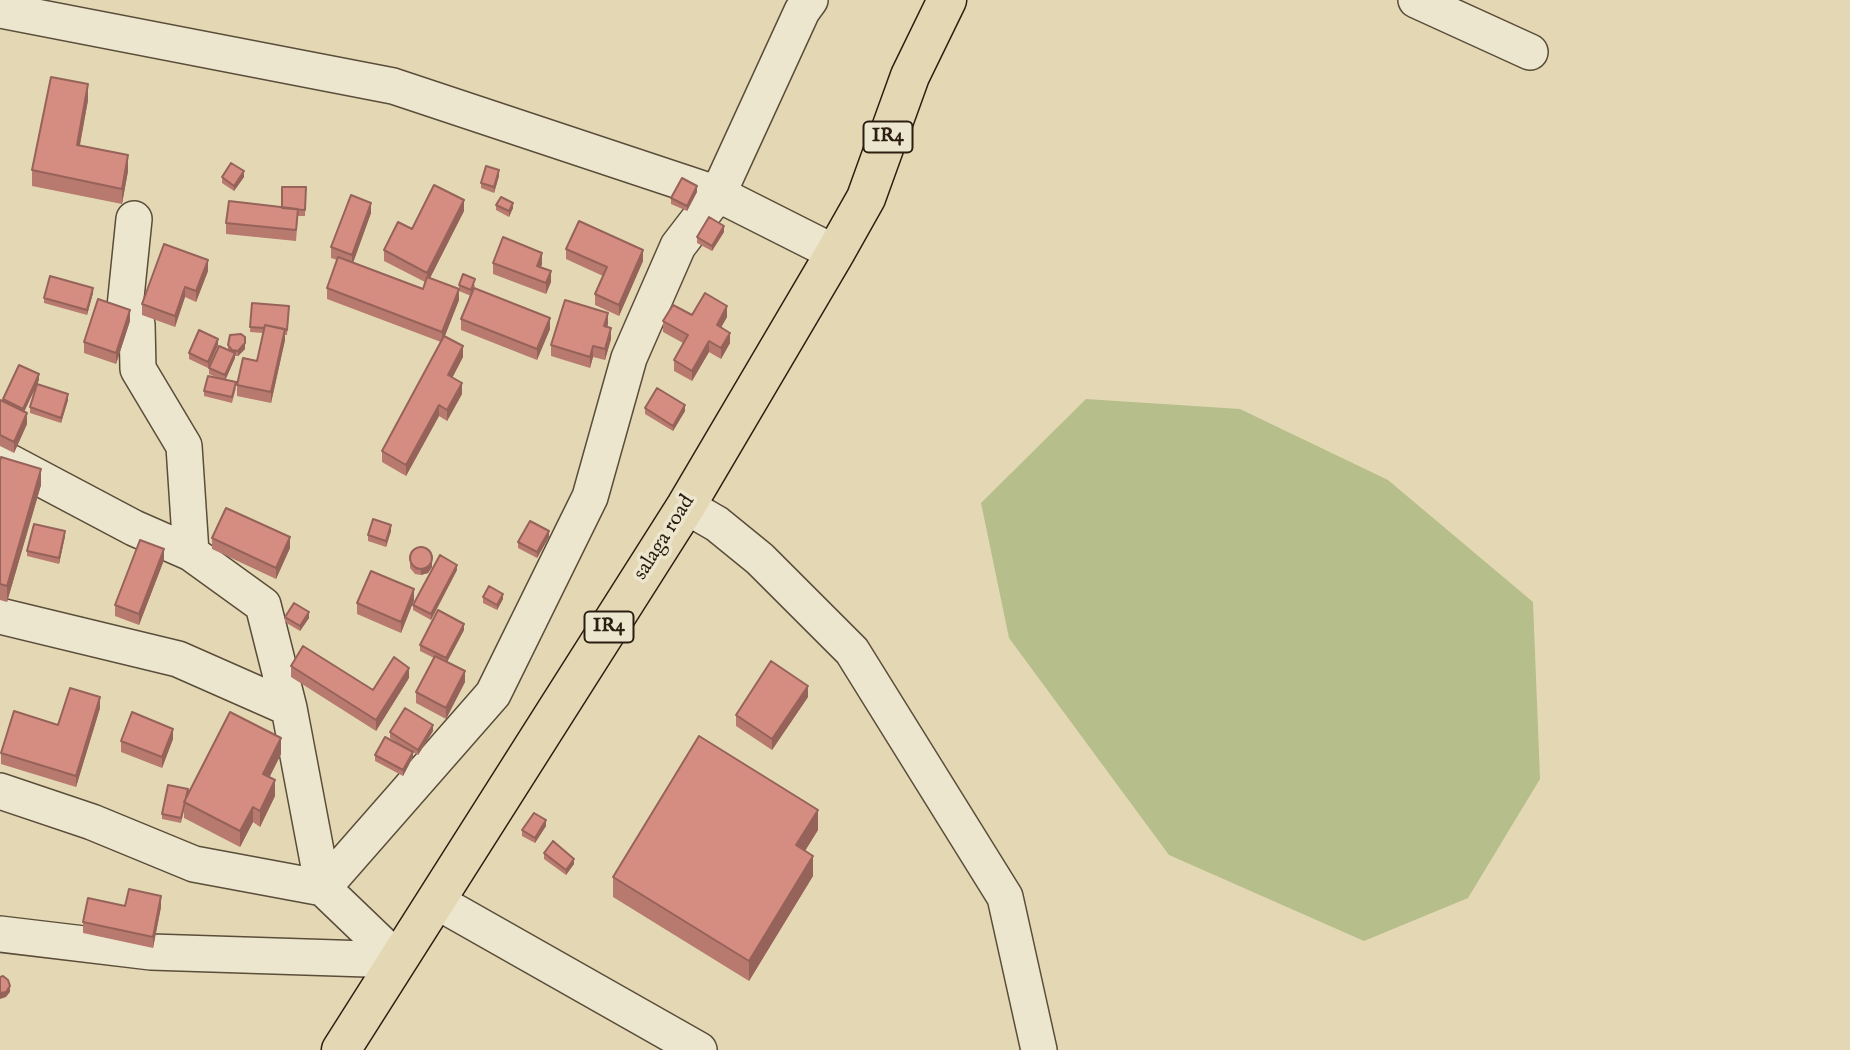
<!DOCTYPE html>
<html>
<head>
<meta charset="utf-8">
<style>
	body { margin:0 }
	canvas { display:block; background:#e4d8b4 }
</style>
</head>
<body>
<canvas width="1850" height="1050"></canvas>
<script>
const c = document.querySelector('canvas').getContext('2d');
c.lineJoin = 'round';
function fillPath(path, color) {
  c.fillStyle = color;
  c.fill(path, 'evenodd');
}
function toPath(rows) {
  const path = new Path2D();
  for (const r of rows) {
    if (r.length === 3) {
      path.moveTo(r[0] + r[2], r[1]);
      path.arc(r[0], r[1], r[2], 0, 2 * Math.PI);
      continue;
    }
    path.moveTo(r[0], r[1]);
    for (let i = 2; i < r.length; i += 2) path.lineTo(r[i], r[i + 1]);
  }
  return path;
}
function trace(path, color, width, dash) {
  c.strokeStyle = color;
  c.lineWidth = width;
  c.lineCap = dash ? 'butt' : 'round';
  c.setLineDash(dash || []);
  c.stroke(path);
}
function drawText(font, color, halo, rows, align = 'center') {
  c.font = font + ' "IM FELL English",serif';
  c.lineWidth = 7;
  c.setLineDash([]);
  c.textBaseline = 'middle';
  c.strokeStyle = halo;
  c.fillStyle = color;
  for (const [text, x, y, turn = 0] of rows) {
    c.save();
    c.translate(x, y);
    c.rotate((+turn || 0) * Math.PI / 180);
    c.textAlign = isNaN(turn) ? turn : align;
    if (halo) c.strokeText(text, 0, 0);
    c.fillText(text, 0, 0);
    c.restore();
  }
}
const green = toPath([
	[1086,399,1240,409,1388,480,1533,602,1540,779,1468,898,1364,941,1169,855,1009,638,981,503]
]);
const street = toPath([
	[1416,0,1530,52],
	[0,10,393,86,718,194,835,253],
	[134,219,125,307,137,324,138,369,184,446,191,553],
	[0,457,134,528,191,553,263,605,289,708],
	[686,506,717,524,760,559,852,651,1005,897,1039,1050],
	[0,616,178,659,289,708,323,888,398,960],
	[0,791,92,822,194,864,323,888,493,694,590,497,629,358,678,246,718,194,802,11,810,0],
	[436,901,699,1050],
	[0,934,151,952,398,960]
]);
const primary = toPath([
	[341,1050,686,506,835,253,866,198,910,76,947,0]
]);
const wall = toPath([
	[88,100,80,145,128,171,122,204,32,186,32,170],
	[499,176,494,193,481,188,481,183],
	[222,177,244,177,234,191,222,183],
	[306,187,305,216,298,216,296,241,226,234,226,223,282,208],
	[697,192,687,211,671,204,671,198],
	[496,205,513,208,509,217,496,210],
	[464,211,430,278,459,289,459,285,475,285,474,288,550,329,537,360,461,330,461,319,471,296,459,291,459,300,445,336,463,357,452,378,462,394,447,421,439,416,406,476,382,462,382,451,441,342,327,299,327,288,337,260,331,258,331,247,371,213,353,262,423,289,425,282,384,261,384,250,412,229],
	[724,232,712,251,697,243,697,237],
	[566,249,643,261,619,316,595,305,595,294,603,276,566,259],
	[493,263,542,264,541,267,551,282,546,294,493,274],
	[208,271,196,302,185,297,175,327,142,315,142,304],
	[93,293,87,315,44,303,44,298],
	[252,303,289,311,287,335,285,335,285,340,271,403,237,396,237,385,257,361,263,333,250,332],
	[692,315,727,317,721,327,730,343,721,359,709,352,692,381,674,371,674,360,683,343,663,332,663,321],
	[130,321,116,364,84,353,84,342],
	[608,324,607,327,611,339,605,360,593,357,590,368,551,356,551,345],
	[218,345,208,368,189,359,189,353],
	[228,345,245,349,238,356,235,356,235,358,225,380,236,388,232,403,204,396,204,391,220,379,209,374,209,368,228,350],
	[39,380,37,384,68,400,61,423,30,413,30,407,37,385,24,412,27,424,14,453,0,446,0,400,3,402,3,399],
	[645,408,685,411,673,431,645,414],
	[0,461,41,485,7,602,0,600],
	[391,531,386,547,368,541,368,535],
	[65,536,59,564,27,556,27,551],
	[549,537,537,558,518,548,518,542],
	[212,538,290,548,276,579,212,549],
	[410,556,432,567,428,573,421,575,415,574,410,568],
	[164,560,139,625,115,616,115,605],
	[457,570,431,620,413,610,413,605],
	[483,597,503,599,497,610,483,603],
	[414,600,401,633,357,614,357,603],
	[285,617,309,618,300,631,285,622],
	[464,630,447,662,465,682,446,719,416,703,416,692,434,658,420,651,420,645],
	[291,666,373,690,409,678,376,731,291,677],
	[808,697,772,750,736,726,736,715],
	[100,708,76,787,1,764,1,753],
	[433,731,418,755,413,752,413,757,403,776,375,761,375,755,405,748,390,738,390,732],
	[173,739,162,768,121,752,121,741],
	[281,754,269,778,275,796,260,827,253,822,240,847,184,818,184,811,181,823,162,819,162,814,188,795],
	[546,826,535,843,522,836,522,830],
	[818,830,805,851,813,876,749,981,613,897,613,877],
	[544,853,574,864,566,875,544,859],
	[125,906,161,907,153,948,83,933,83,922]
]);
const shadedWall = toPath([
	[88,84,88,100,77,160,77,145],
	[128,155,128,171,122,204,122,189],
	[499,170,499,176,494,193,494,187],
	[244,171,244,177,234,191,234,186],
	[697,186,697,192,687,211,687,206],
	[464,200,464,211,427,284,427,273],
	[371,203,371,213,352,266,352,255],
	[513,203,513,208,509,217,509,211],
	[724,226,724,232,712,251,712,246],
	[643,250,643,261,619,316,619,305],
	[542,253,542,264,537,277,537,266],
	[208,260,208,271,196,302,196,291],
	[551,271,551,282,546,294,546,283],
	[185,287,185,297,175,327,175,316],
	[93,288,93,293,87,315,87,310],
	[459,289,459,300,442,343,442,332],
	[727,306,727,317,717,335,717,325],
	[130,310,130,321,116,364,116,353],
	[608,313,608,324,604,337,604,326],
	[550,318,550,329,537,360,537,349],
	[611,328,611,339,605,360,605,349],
	[285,329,285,340,271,403,271,392],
	[730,333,730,343,721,359,721,348],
	[218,339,218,345,208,368,208,362],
	[709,341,709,352,692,381,692,371],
	[245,343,245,349,238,356,238,351],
	[463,346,463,357,448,386,448,375],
	[593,346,593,357,590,368,590,357],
	[235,353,235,358,225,381,225,375],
	[39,374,39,380,23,414,23,409],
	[462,383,462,394,447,421,447,410],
	[68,394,68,400,61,423,61,418],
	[439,405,439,416,406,476,406,465],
	[685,405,685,411,673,431,673,426],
	[27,413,27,424,14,453,14,442],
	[41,469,41,485,7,602,7,586],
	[391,525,391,531,386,547,386,541],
	[65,531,65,536,59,564,59,558],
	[549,531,549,537,537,558,537,552],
	[290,537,290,548,276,579,276,568],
	[164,549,164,560,139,625,139,614],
	[432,561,432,567,428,573,421,575,421,570],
	[457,565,457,570,431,620,431,614],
	[414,589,414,600,401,633,401,622],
	[503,594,503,599,497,610,497,605],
	[309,612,309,618,300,631,300,626],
	[464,624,464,630,446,664,446,658],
	[409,668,409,678,376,731,376,720],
	[465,671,465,682,446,719,446,708],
	[808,686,808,697,772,750,772,739],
	[100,697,100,708,76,787,76,776],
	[433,725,433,731,418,755,418,750],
	[173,729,173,739,162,768,162,757],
	[281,738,281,754,263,790,263,774],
	[413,752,413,757,403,776,403,770],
	[275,780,275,796,260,827,260,811],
	[253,807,253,822,240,847,240,831],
	[818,810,818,830,796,865,796,845],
	[546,820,546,826,535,843,535,838],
	[813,856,813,876,749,981,749,961],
	[574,859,574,864,566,875,566,870],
	[161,896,161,907,153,948,153,937],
	[10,986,10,992,6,997,0,999,0,993]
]);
const building = toPath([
	[51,77,88,84,77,145,128,155,122,189,32,170,51,77],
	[231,163,244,171,234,186,222,177,231,163],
	[486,166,499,170,494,187,481,183,486,166],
	[682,178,697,186,687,206,671,198,682,178],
	[434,185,464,200,427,273,384,250,398,222,412,229,434,185],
	[282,187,306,187,305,210,282,208,282,187],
	[351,195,371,203,352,255,331,247,351,195],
	[501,197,513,203,509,211,496,205,501,197],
	[229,201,298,209,296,230,226,223,229,201],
	[709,217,724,226,712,246,697,237,709,217],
	[579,221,643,250,619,305,595,294,607,267,566,249,579,221],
	[503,237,542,253,537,266,551,271,546,283,493,263,503,237],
	[164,244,208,260,196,291,185,287,175,316,142,304,164,244],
	[338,257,423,289,427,277,459,289,442,332,327,288,338,257],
	[463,274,475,279,471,290,459,285,463,274],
	[50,276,93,288,87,310,44,298,50,276],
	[474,288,550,318,537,349,461,319,474,288],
	[705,293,727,306,717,325,730,333,721,348,709,341,692,371,674,360,688,335,663,321,673,305,692,315,705,293],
	[98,299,130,310,116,353,84,342,98,299],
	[565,300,608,313,604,326,611,328,605,349,593,346,590,357,551,345,565,300],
	[252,303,289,306,287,330,265,325,264,328,250,327,252,303],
	[265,325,285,329,271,392,237,385,243,358,257,361,265,325],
	[199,330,218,339,208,362,189,353,199,330],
	[241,334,245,337,245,343,238,351,232,350,228,345,230,335,241,334],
	[444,336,463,346,448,375,462,383,447,410,439,405,406,465,382,451,444,336],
	[219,346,235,353,225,375,209,368,219,346],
	[19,365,39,374,23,409,3,399,19,365],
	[208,376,236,382,232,397,204,391,208,376],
	[37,384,68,394,61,418,30,407,37,384],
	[657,388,685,405,673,426,645,408,657,388],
	[0,400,27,413,14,442,0,435,0,400],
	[1,457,41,469,7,586,0,584,0,461,1,457],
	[226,508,290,537,276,568,212,538,226,508],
	[373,519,391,525,386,541,368,535,373,519],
	[530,521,549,531,537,552,518,542,530,521],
	[34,524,65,531,59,558,27,551,34,524],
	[140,540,164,549,139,614,115,605,140,540],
	[421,558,11],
	[440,555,457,565,431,614,413,605,440,555],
	[371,571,414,589,401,622,357,603,371,571],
	[489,586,503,594,497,605,483,597,489,586],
	[294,603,309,612,300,626,285,617,294,603],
	[438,610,464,624,446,658,420,645,438,610],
	[303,646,373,690,394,657,409,668,376,720,291,666,303,646],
	[435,656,465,671,446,708,416,692,435,656],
	[771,661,808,686,772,739,736,715,771,661],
	[70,688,100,697,76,776,1,753,14,711,58,725,70,688],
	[405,708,433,725,418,750,390,732,405,708],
	[132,712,173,729,162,757,121,741,132,712],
	[230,712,281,738,263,774,275,780,260,811,253,807,240,831,184,802,230,712],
	[699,736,818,810,796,845,813,856,749,961,613,877,699,736],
	[385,737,413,752,403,770,375,755,385,737],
	[168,785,188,789,181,818,162,814,168,785],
	[534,813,546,820,535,838,522,830,534,813],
	[553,841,574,859,566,870,544,853,553,841],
	[129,889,161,896,153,937,83,922,88,898,125,906,129,889],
	[3,976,8,980,10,986,6,992,0,993,0,977,3,976]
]);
const shields = [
	[888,137,49],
	[609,627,49]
];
const shieldNames = [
	["IR4",888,137],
	["IR4",609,627]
];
const streetNames = [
	["salaga road",665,538,-58]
];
fillPath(green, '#b6be8b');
trace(street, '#5a4d3a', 38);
trace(primary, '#2c1f12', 41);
trace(street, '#ede6ce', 35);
trace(primary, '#e4d8b4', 38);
fillPath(wall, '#b8796f');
fillPath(shadedWall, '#96635a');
fillPath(building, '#d68d81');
trace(building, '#96635a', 2);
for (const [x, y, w] of shields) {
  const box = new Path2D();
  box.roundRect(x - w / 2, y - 15.5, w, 31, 5);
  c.fillStyle = '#ede6ce';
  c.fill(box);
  trace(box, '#2c1f12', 2);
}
drawText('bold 19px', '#2c1f12', null, shieldNames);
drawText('21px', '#2c1f12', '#ede6ce', streetNames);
</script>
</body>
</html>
